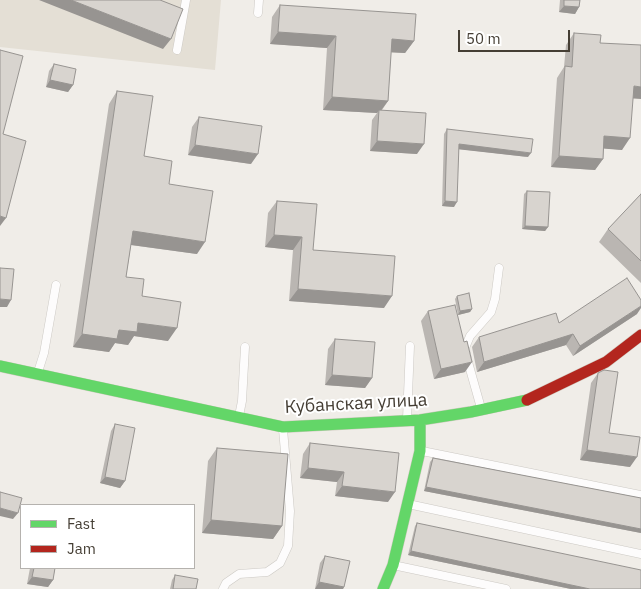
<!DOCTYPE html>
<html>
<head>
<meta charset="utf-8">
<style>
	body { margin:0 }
	#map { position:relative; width:641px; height:589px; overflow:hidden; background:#f0ede8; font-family:"IBM Plex Sans",sans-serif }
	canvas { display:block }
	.legend { position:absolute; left:20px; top:504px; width:175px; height:65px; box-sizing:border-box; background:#fff; border:1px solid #b5b2ae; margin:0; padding:6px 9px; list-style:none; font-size:15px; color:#453e34 }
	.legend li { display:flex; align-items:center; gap:10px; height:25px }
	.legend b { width:25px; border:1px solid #b5b2ae }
	.scale { position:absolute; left:458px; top:30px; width:112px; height:22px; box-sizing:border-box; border:2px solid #453e34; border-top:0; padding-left:6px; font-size:15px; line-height:18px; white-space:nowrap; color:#453e34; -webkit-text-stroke:4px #fff; paint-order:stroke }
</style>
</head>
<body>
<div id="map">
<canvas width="641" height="589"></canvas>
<ul class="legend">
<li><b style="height:6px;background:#63d668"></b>Fast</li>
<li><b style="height:6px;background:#b3261e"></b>Jam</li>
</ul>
<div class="scale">50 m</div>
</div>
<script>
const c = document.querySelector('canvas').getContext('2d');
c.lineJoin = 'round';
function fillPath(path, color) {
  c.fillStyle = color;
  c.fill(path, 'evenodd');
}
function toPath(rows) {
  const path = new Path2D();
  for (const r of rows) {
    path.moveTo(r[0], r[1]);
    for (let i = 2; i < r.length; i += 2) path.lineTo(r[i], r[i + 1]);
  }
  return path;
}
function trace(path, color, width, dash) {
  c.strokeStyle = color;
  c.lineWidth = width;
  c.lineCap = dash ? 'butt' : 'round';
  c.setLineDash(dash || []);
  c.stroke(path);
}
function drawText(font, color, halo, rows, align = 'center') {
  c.font = font + ' "IBM Plex Sans",sans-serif';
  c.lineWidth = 4;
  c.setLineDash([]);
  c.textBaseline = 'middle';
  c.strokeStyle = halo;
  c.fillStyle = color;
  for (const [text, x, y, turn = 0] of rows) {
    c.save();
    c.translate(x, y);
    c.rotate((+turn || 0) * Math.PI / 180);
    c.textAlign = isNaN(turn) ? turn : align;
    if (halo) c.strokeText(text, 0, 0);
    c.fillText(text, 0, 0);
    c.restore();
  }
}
const residential = toPath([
	[0,0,221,0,215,70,0,47]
]);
const lane = toPath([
	[258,13,259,0],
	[177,50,186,0],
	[38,372,44,353,56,285],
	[481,408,468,362,465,348,470,336,491,312,495,299,499,268],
	[239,416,242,401,245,347],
	[407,419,410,346],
	[422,451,641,495],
	[408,504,641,554],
	[393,565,506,589],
	[223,589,226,583,239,574,267,572,280,563,288,546,290,511,283,429]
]);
const fast = toPath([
	[0,366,283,427,420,420,471,412,527,400],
	[383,589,393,565,420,451,420,420]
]);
const jam = toPath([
	[527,400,606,362,641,335]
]);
const wall = toPath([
	[560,0,580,0,579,7,575,14,559,12],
	[280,5,414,41,405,53,391,52,388,101,382,110,417,154,370,151,372,120,377,113,323,110,327,48,270,44,272,17],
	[574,33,600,43,633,98,622,150,604,148,603,159,595,170,551,167,557,78,564,67,566,45],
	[54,64,73,85,68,92,46,87,49,71],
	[117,91,144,156,169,184,197,254,131,245,126,277,142,296,168,341,134,336,128,345,115,343,109,352,73,347,109,104],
	[199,117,251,164,188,155,192,127],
	[447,129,528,157,459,149,454,207,442,206,444,134],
	[527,191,548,227,545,231,522,229,524,194],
	[641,194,641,283,599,242,608,229],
	[277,201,313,250,384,308,289,301,293,250,265,247,268,213],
	[457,296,472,309,470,312,458,315,455,299],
	[428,311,465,372,434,379,421,321],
	[637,314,573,356,566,345,477,372,472,347,479,337,559,323],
	[335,339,372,378,365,388,325,385,328,349],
	[598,373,609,433,630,467,580,460,591,383],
	[115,424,125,481,120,488,100,483,111,431],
	[310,443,388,502,335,496,337,482,300,478,303,454],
	[217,448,282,526,273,539,202,533,208,461],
	[433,458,641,498,641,533,424,491,430,462],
	[417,523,641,589,571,589,408,555,415,526],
	[325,556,344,587,343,589,315,589,320,563],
	[30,568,55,568,53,580,48,587,27,584],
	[175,575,196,589,170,589,172,580]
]);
const shadedWall = toPath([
	[39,0,71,0,171,39,163,49],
	[564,6,579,7,575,14,559,12],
	[278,32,336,36,327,48,270,44],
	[392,39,414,41,405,53,383,52],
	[50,80,73,85,68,92,46,87],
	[634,86,641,87,641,99,626,98],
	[332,97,388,101,379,113,379,110,377,113,323,110],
	[604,136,630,138,622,150,596,148],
	[377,141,424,144,417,154,370,151],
	[459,144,531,153,528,157,456,149],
	[195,145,258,154,251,164,188,155],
	[559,156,603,159,595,170,551,167],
	[445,201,457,202,454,207,442,206],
	[0,216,6,218,0,226],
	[525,226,548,227,545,231,522,229],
	[133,231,205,242,197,254,124,244],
	[274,235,302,237,293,250,265,247],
	[298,289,392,296,384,308,289,301],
	[0,299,11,300,7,307,0,307],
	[641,306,641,308,637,314,573,356,580,346],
	[472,309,470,312,458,315,460,311],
	[138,323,177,328,168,341,134,336,128,345,115,343,109,352,73,347,82,334,119,330],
	[573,334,566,345,477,372,484,362],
	[472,362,465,372,434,379,441,369],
	[332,375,372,378,365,388,325,385],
	[587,450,637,457,630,467,580,460],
	[308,468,344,472,337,482,300,478],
	[105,477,125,481,120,488,100,483],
	[342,486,395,492,388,502,335,496],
	[426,487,641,529,641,533,424,491],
	[0,508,18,513,13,519,0,516],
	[211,520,282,526,273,539,202,533],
	[411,551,590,589,571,589,408,555],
	[32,577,53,580,48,587,27,584],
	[319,582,344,587,343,589,315,589]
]);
const building = toPath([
	[71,0,160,0,183,9,171,39,71,0],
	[564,0,580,0,579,7,564,6,564,0],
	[280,5,416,14,414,41,392,39,388,101,332,97,336,36,278,32,280,5],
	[574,33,601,35,600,43,641,45,641,87,634,86,630,138,604,136,603,159,559,156,565,66,572,67,574,33],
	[0,50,23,56,3,134,26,141,6,218,0,216,0,50],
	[54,64,76,69,73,85,50,80,54,64],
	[117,91,153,96,144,156,172,161,169,184,213,191,205,242,133,231,126,277,144,279,142,296,181,302,177,328,138,323,137,332,119,330,117,339,82,334,117,91],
	[379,110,426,113,424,144,377,141,379,110],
	[199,117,262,126,258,154,195,145,199,117],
	[447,129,533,139,531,153,459,144,457,202,445,201,447,129],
	[527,191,550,192,548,227,525,226,527,191],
	[641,194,641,261,608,229,641,194],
	[277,201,317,204,313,250,395,256,392,296,298,289,302,237,274,235,277,201],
	[0,268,14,269,11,300,0,299,0,268],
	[627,278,641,300,641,306,580,346,573,334,484,362,479,337,556,313,559,323,627,278],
	[469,293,472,309,460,311,457,296,469,293],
	[455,305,464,342,467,341,472,362,441,369,428,311,455,305],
	[335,339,375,342,372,378,332,375,335,339],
	[604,370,618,372,609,433,640,437,637,457,587,450,598,373,604,370],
	[115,424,135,428,125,481,105,477,115,424],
	[310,443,399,453,395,492,342,486,344,472,308,468,310,443],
	[217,448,288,454,282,526,211,520,217,448],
	[433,458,641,498,641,529,426,487,433,458],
	[0,492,22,498,18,513,0,508,0,492],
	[417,523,641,570,641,589,590,589,411,551,417,523],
	[325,556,350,561,344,587,319,582,325,556],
	[34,568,55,568,53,580,32,577,34,568],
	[175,575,198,579,196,589,173,589,175,575]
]);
const streetNames = [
	["Кубанская улица",356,404,-3]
];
fillPath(residential, '#e4dfd5');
trace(lane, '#ccc9c4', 9);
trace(fast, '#cfcabf', 12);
trace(jam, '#cfcabf', 12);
trace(lane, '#fdfcfc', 8);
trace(fast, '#63d668', 11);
trace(jam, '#b3261e', 11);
fillPath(wall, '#bab6b2');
fillPath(shadedWall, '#979491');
fillPath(building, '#d8d4cf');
trace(building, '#979491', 1);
drawText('18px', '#453e34', '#fff', streetNames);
</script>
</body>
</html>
